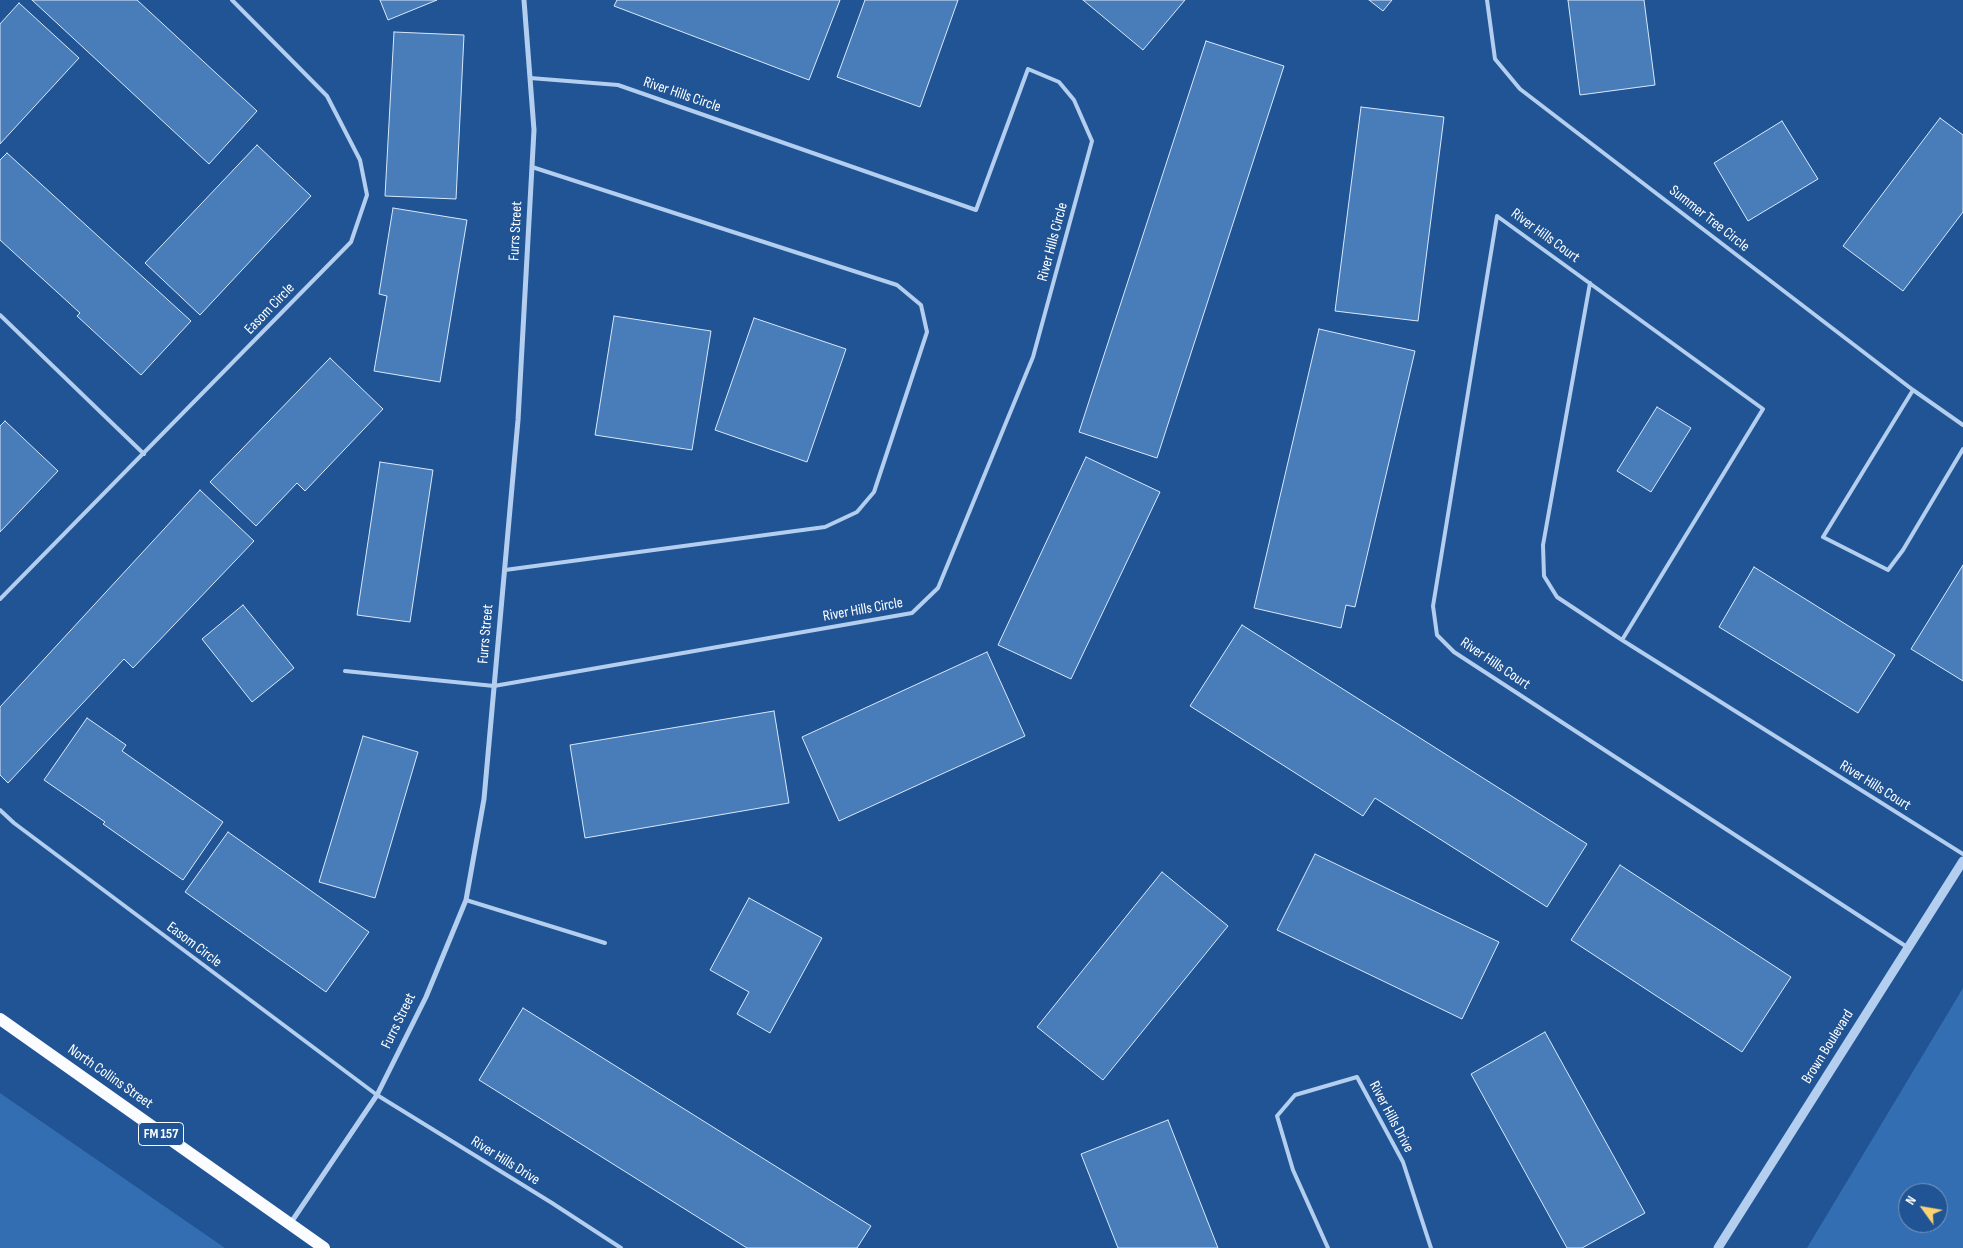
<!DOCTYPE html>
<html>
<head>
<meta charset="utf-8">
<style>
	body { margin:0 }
	#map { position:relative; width:1963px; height:1248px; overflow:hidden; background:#205494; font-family:"Sofia Sans Condensed",sans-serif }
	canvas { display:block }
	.north { position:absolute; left:1898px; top:1183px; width:50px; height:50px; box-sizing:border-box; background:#205494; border:1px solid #7998bf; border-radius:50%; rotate:302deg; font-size:14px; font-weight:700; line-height:20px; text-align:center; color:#fff }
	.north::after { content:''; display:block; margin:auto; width:18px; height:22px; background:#fbd274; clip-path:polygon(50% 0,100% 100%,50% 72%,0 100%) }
</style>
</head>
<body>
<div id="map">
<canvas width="1963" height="1248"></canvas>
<div class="north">N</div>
</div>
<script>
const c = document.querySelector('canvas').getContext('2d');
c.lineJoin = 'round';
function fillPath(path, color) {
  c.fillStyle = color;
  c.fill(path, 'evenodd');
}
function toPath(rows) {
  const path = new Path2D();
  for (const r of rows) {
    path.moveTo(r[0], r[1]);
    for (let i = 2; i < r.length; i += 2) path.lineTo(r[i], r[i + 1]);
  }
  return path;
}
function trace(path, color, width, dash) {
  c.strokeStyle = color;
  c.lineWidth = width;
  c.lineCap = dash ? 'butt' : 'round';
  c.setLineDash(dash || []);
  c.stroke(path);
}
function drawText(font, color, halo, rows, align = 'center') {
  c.font = font + ' "Sofia Sans Condensed",sans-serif';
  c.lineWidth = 4.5;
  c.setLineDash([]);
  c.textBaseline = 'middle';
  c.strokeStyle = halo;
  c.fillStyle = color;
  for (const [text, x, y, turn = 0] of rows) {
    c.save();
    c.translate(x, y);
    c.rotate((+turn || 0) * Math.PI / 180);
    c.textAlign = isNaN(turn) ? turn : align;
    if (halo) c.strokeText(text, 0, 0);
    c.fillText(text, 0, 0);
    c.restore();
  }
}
const green = toPath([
	[1963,988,1963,1248,1807,1248],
	[1908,1193,1938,1193,1938,1223,1908,1223],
	[0,1093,225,1248,0,1248]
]);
const building = toPath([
	[32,0,137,0,257,111,209,164,32,0],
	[380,0,437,0,388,20,380,0],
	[617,0,840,0,809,80,614,6,617,0],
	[865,0,958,0,920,107,837,77,865,0],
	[1083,0,1185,0,1143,50,1083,0],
	[1369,0,1392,0,1383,11,1369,0],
	[1568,0,1644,0,1655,85,1580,95,1568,0],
	[19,3,79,58,0,144,0,24,19,3],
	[394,32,464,35,456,199,385,196,394,32],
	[1206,41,1284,66,1157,458,1079,432,1206,41],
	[1361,107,1444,117,1418,321,1335,311,1361,107],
	[1940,118,1963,135,1963,212,1903,291,1843,246,1940,118],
	[1782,121,1818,179,1748,221,1714,163,1782,121],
	[257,145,311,196,200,315,145,263,257,145],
	[7,153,191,321,141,375,77,316,80,313,0,240,0,160,7,153],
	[393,208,467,220,440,382,374,371,387,296,379,294,393,208],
	[614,316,711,331,692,450,595,435,614,316],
	[754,318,846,349,807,462,715,430,754,318],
	[1319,329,1415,351,1355,607,1346,605,1341,628,1254,608,1319,329],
	[330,358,383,409,305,491,297,483,256,526,210,482,330,358],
	[1657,407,1691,428,1651,492,1617,471,1657,407],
	[5,421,58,471,0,532,0,426,5,421],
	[1086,457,1160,492,1071,679,998,645,1086,457],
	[380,462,433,470,410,622,357,615,380,462],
	[200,490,254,541,133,668,124,659,8,783,0,775,0,707,200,490],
	[1963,565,1963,681,1911,649,1963,565],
	[1754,567,1895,655,1858,713,1719,627,1754,567],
	[243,605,294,668,252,702,202,639,243,605],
	[1242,625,1587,844,1547,907,1375,798,1363,816,1190,706,1242,625],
	[987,652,1025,736,839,821,802,737,987,652],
	[774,711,789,803,585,838,570,745,774,711],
	[87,718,126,745,122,751,223,822,183,880,103,824,105,822,44,780,87,718],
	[363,736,418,752,375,898,319,882,363,736],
	[228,832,369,932,326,992,185,892,228,832],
	[1315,854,1499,942,1462,1019,1277,930,1315,854],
	[1620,865,1791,977,1742,1052,1571,940,1620,865],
	[1162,872,1228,926,1103,1080,1037,1027,1162,872],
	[749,898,822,938,770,1033,737,1014,749,992,710,970,749,898],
	[523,1008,871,1226,857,1248,747,1248,479,1080,523,1008],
	[1545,1032,1645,1213,1582,1248,1567,1248,1471,1074,1545,1032],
	[1168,1120,1218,1248,1118,1248,1081,1154,1168,1120]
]);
const service = toPath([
	[1487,0,1495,59,1520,89,1913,390,1963,425],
	[1590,283,1543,545,1544,576,1557,597,1622,640],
	[0,315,144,454],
	[1913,390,1823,537,1888,570,1903,550,1963,449],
	[505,570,825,527,857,512,874,492,927,332,921,305,897,285,532,167],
	[0,599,351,242,367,195,360,160,327,96,232,0],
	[345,671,494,686,912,613,938,588,1033,357,1092,141,1074,100,1059,82,1028,69,976,210,618,85,530,78],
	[0,810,14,823,377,1095,552,1203,621,1248],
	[466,900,605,943],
	[1907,947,1454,652,1437,635,1433,606,1497,216,1763,409,1622,640,1963,854],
	[1328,1248,1293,1170,1277,1116,1295,1095,1357,1077,1403,1162,1431,1248]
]);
const minor = toPath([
	[290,1224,377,1095,426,997,466,900,484,799,518,420,534,130,524,0]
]);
const tertiary = toPath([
	[1718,1248,1963,861]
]);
const primary = toPath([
	[0,1019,324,1248]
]);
const shields = [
	[161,1134,45]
];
const shieldNames = [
	["FM 157",161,1134]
];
const streetNames = [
	["River Hills Circle",682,95,19],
	["Summer Tree Circle",1709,219,38],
	["Furrs Street",516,231,-87],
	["River Hills Court",1545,236,36],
	["River Hills Circle",1053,242,-75],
	["Easom Circle",270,309,-46],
	["River Hills Circle",863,610,-10],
	["Furrs Street",486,634,-85],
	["River Hills Court",1495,664,34],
	["River Hills Court",1875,786,32],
	["Easom Circle",194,945,37],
	["Furrs Street",399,1021,-64],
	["Brown Boulevard",1828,1047,-58],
	["North Collins Street",110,1077,35],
	["River Hills Drive",1391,1117,62],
	["River Hills Drive",505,1161,32]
];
fillPath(green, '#346eb2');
fillPath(building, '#487dba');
trace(building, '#d9e8fa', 1);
trace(service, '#b3ceee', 4);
trace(minor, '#b3ceee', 5);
trace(tertiary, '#b3ceee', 9);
trace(primary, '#fafcff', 12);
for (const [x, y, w] of shields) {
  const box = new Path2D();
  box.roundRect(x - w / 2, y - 11.5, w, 23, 4);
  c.fillStyle = '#205494';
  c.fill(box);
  trace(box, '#fff', 1);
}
drawText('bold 14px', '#fff', null, shieldNames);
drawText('15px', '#fff', '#205494', streetNames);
</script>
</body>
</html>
